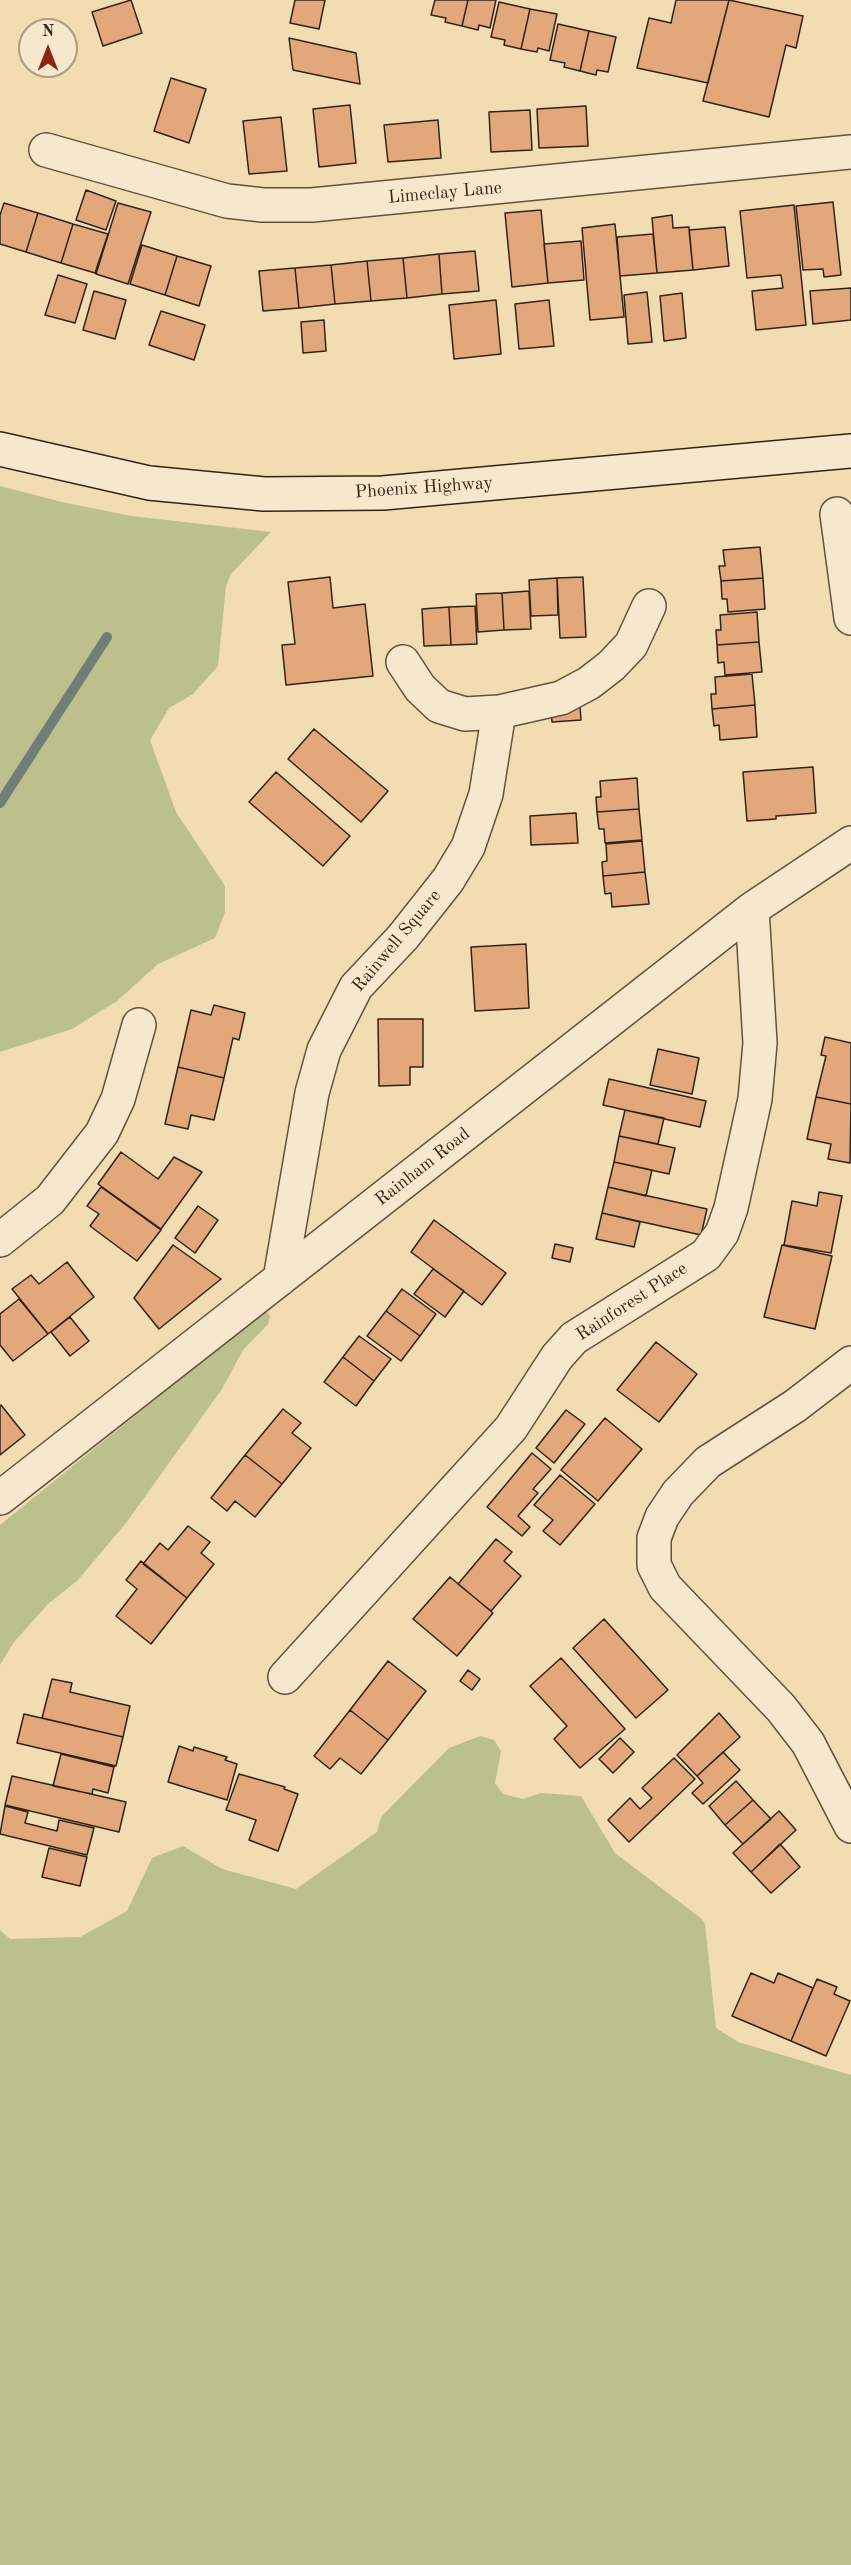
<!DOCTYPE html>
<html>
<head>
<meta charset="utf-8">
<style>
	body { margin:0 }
	#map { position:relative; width:851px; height:2565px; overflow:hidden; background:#f2dcb2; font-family:"Old Standard TT",serif }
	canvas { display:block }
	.north { position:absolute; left:18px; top:18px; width:60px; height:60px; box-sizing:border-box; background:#f7e8cd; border:2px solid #a89a84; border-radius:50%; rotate:0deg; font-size:16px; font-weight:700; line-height:24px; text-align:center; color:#312417 }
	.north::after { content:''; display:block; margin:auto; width:21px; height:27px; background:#8f2418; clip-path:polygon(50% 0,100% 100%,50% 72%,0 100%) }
</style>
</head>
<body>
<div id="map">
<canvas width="851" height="2565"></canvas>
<div class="north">N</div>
</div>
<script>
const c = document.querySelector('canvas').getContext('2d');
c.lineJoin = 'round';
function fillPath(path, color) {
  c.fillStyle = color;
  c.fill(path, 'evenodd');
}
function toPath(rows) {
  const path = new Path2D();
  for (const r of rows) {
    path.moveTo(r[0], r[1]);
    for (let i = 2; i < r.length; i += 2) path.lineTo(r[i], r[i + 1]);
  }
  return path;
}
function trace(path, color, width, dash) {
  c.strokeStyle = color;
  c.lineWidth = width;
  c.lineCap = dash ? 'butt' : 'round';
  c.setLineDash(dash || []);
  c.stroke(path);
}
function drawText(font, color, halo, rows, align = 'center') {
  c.font = font + ' "Old Standard TT",serif';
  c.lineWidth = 6;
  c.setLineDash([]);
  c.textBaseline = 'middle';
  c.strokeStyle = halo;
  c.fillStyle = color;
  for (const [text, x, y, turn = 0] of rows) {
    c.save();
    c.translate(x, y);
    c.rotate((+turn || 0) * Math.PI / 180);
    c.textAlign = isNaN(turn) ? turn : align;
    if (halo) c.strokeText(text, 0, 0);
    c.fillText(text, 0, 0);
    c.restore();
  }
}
const green = toPath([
	[0,486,62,502,131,516,271,532,231,574,226,586,218,666,193,694,169,708,150,740,176,812,225,886,225,912,215,938,158,964,117,1001,72,1029,0,1052],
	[265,1310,270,1316,268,1324,243,1350,222,1389,126,1523,77,1581,49,1603,14,1642,0,1665,0,1525],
	[480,1736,494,1740,501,1751,495,1783,503,1794,523,1799,541,1793,581,1796,615,1853,702,1919,705,1924,716,2028,738,2042,851,2075,851,2565,0,2565,0,1930,10,1939,80,1937,127,1911,152,1858,183,1846,222,1869,296,1889,377,1832,381,1817,449,1748]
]);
const stream = toPath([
	[0,803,107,637]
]);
const building = toPath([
	[131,0,142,33,103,46,92,12,131,0],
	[295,0,325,0,319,29,290,23,295,0],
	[435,0,468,0,462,26,445,22,446,18,431,15,435,0],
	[468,0,496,0,490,28,479,25,478,30,462,26,468,0],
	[676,0,729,0,708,83,637,68,649,18,671,23,676,0],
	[729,0,803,16,796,48,786,45,769,117,703,101,729,0],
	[499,2,530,9,521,49,504,45,505,40,491,37,499,2],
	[530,9,557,14,549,51,538,48,537,52,521,49,530,9],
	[558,24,589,31,580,71,564,67,565,63,550,60,558,24],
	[589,31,616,37,608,72,597,70,596,75,580,71,589,31],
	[289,38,356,53,360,84,293,70,289,38],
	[171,78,206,89,189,143,154,131,171,78],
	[350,105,356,163,319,167,313,109,350,105],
	[586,106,588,146,539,148,537,109,586,106],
	[530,110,532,150,491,152,489,112,530,110],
	[281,117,287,171,249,174,243,121,281,117],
	[438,120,441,158,388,162,384,125,438,120],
	[86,190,116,201,106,230,76,220,86,190],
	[833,202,841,275,824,277,823,269,803,270,796,206,833,202],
	[4,203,38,213,26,252,0,244,0,215,4,203],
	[118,203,151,212,128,284,96,274,118,203],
	[794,205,806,325,756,330,752,291,783,288,781,275,747,278,740,211,794,205],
	[541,210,548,283,512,287,505,213,541,210],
	[38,213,73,224,61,263,26,252,38,213],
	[672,215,673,228,689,227,693,270,657,273,652,218,672,215],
	[73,224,108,234,95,273,61,263,73,224],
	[615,224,624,317,590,320,582,228,615,224],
	[725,227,729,266,693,270,689,230,725,227],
	[653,234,657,273,620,276,617,237,653,234],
	[581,241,584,280,548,283,544,244,581,241],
	[142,245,177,256,165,295,130,284,142,245],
	[475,251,479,291,442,294,439,254,475,251],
	[439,254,442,294,407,298,403,258,439,254],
	[177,256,211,266,199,306,165,295,177,256],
	[403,258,407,298,371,301,367,261,403,258],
	[367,261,371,301,335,304,331,265,367,261],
	[331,265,335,304,299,308,295,268,331,265],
	[295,268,299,308,263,311,259,271,295,268],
	[58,275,87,284,75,323,45,315,58,275],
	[851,288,851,320,813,324,810,291,851,288],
	[94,291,126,300,115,339,83,330,94,291],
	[647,292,652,342,628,344,624,295,647,292],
	[682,293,686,338,664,341,660,296,682,293],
	[496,300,501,354,454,359,449,305,496,300],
	[549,300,554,346,519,349,515,304,549,300],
	[161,311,205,325,194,360,149,345,161,311],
	[324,320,326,351,303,353,301,322,324,320],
	[760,547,763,578,721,581,719,566,725,566,723,550,760,547],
	[330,577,333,608,365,604,373,676,286,685,282,645,295,644,288,582,330,577],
	[583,577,586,637,560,638,557,578,583,577],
	[557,578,558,615,531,616,529,580,557,578],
	[763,578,765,609,728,612,727,599,722,599,721,581,763,578],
	[529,591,531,629,504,630,502,593,529,591],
	[502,593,504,630,478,632,476,594,502,593],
	[475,606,477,644,451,645,449,607,475,606],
	[449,607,451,645,424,646,422,609,449,607],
	[757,612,759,642,717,645,716,630,721,630,720,615,757,612],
	[759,642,762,672,725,675,724,662,718,663,717,645,759,642],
	[752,674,755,705,712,709,711,694,716,694,715,677,752,674],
	[755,705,757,737,720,740,719,725,714,726,712,709,755,705],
	[580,706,581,720,552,722,551,708,580,706],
	[314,729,388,791,361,822,288,759,314,729],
	[813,767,816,813,776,816,776,819,747,821,743,772,813,767],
	[276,772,350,836,323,866,249,802,276,772],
	[637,778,639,809,597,812,596,797,601,797,600,781,637,778],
	[639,809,642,840,605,843,604,829,599,829,597,812,639,809],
	[576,813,578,843,531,845,530,816,576,813],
	[642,841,645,872,603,876,602,862,607,861,606,844,642,841],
	[645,872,649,904,612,907,611,893,605,894,603,876,645,872],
	[526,944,529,1008,475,1011,471,947,526,944],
	[214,1005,245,1013,239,1040,233,1038,224,1078,178,1067,191,1010,211,1015,214,1005],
	[378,1019,423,1019,423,1067,410,1067,410,1085,379,1086,378,1019],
	[825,1037,851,1043,851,1104,816,1097,826,1056,821,1055,825,1037],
	[658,1049,699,1058,692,1094,650,1085,658,1049],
	[178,1067,224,1078,214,1120,191,1115,188,1129,165,1124,178,1067],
	[609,1079,706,1101,700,1127,603,1105,609,1079],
	[816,1097,851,1104,850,1163,828,1159,831,1144,807,1139,816,1097],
	[625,1110,664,1118,658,1144,619,1136,625,1110],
	[619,1136,675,1148,669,1174,614,1162,619,1136],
	[121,1152,158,1179,174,1157,202,1172,161,1229,98,1184,121,1152],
	[614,1162,652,1170,646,1196,608,1187,614,1162],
	[101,1187,161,1230,137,1261,90,1226,99,1214,87,1206,101,1187],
	[608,1187,707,1209,701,1235,602,1213,608,1187],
	[819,1192,842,1196,831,1253,784,1245,792,1201,817,1206,819,1192],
	[198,1206,218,1220,195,1253,175,1238,198,1206],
	[602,1213,640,1222,634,1247,596,1239,602,1213],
	[434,1220,506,1273,482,1305,411,1252,434,1220],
	[555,1244,573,1248,570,1262,552,1258,555,1244],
	[173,1245,221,1279,159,1329,134,1298,173,1245],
	[782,1245,832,1256,815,1329,764,1317,782,1245],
	[67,1262,94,1297,48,1334,12,1289,31,1275,39,1284,67,1262],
	[433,1269,464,1291,445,1317,414,1294,433,1269],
	[402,1289,436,1314,420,1336,386,1311,402,1289],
	[19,1299,48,1334,13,1361,0,1345,0,1314,19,1299],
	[386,1311,420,1336,401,1361,367,1336,386,1311],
	[70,1317,89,1341,70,1356,51,1332,70,1317],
	[359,1336,391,1359,374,1381,343,1357,359,1336],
	[656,1342,697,1374,659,1422,617,1390,656,1342],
	[343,1357,374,1381,356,1406,324,1382,343,1357],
	[1,1405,25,1435,0,1455,0,1406,1,1405],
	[283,1409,301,1423,292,1433,311,1448,282,1484,245,1455,283,1409],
	[566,1410,585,1424,554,1463,536,1448,566,1410],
	[605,1418,642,1449,598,1501,561,1470,605,1418],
	[532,1453,551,1469,533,1489,538,1493,518,1516,530,1527,522,1536,487,1507,532,1453],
	[245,1455,282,1484,255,1517,235,1501,227,1511,211,1498,245,1455],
	[560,1475,595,1504,560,1545,543,1531,553,1520,534,1505,560,1475],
	[188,1526,210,1542,201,1553,214,1564,187,1598,143,1564,160,1543,168,1550,188,1526],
	[496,1539,512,1552,504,1561,521,1576,491,1611,458,1584,496,1539],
	[141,1561,187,1598,151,1644,116,1616,137,1589,126,1580,141,1561],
	[450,1577,493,1613,457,1656,413,1619,450,1577],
	[604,1619,668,1690,636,1718,573,1648,604,1619],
	[561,1658,625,1729,580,1768,554,1739,567,1726,530,1686,561,1658],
	[388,1661,426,1691,388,1740,350,1710,388,1661],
	[468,1670,480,1679,472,1690,460,1681,468,1670],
	[52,1679,72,1683,70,1692,130,1706,123,1737,42,1718,52,1679],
	[350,1710,388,1740,361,1774,340,1758,330,1769,314,1756,350,1710],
	[719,1713,740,1737,697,1776,677,1755,719,1713],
	[24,1714,123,1737,116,1766,17,1743,24,1714],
	[620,1738,634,1752,613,1773,599,1759,620,1738],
	[179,1746,193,1751,194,1747,227,1757,225,1760,237,1764,227,1800,168,1782,179,1746],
	[723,1752,740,1770,703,1804,692,1793,703,1783,697,1776,723,1752],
	[61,1754,114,1767,108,1793,93,1789,92,1794,53,1786,61,1754],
	[674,1758,695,1779,629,1842,608,1820,630,1798,640,1809,652,1798,642,1788,674,1758],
	[239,1774,285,1787,284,1789,298,1794,278,1851,249,1840,256,1820,226,1810,239,1774],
	[12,1776,126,1802,119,1832,5,1805,12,1776],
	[736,1781,753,1800,725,1825,709,1806,736,1781],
	[753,1800,771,1819,743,1844,725,1825,753,1800],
	[5,1806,28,1812,25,1823,57,1831,59,1820,94,1828,87,1855,0,1834,5,1806],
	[779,1811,796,1830,751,1872,733,1853,779,1811],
	[780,1844,800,1867,771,1893,751,1872,780,1844],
	[49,1848,87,1857,80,1886,42,1877,49,1848],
	[751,1973,774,1983,778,1973,813,1988,791,2041,732,2016,751,1973],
	[817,1979,837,1987,834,1994,850,2001,826,2056,791,2041,817,1979]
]);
const minor = toPath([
	[46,150,227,201,263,205,312,205,851,152],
	[837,514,851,618],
	[403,662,420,688,439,706,465,714,499,712,561,698,589,683,611,666,631,645,649,606],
	[0,1240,50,1200,102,1133,118,1099,139,1025],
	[280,1279,312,1093,324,1050,356,987,403,937,448,880,468,847,486,794,499,712],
	[851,1363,795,1406,708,1462,678,1493,662,1517,654,1538,654,1565,665,1587,781,1708,808,1743,851,1826],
	[0,1498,752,909,851,843],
	[285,1677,511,1428,557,1357,574,1338,706,1255,722,1233,731,1208,755,1099,760,1043,752,909]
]);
const secondary = toPath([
	[0,449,149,483,264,494,383,493,851,451]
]);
const streetNames = [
	["Limeclay Lane",445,193,-5],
	["Phoenix Highway",424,488,-4],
	["Rainwell Square",397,941,-50],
	["Rainham Road",423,1167,-38],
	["Rainforest Place",632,1302,-33]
];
fillPath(green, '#bbc08c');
trace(stream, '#737d77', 10);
fillPath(building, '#e2a77b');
trace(building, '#312417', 1.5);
trace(minor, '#61523e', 36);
trace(secondary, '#312417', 36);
trace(minor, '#f7e8cd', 33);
trace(secondary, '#f7e8cd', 33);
drawText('18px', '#312417', '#f7e8cd', streetNames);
</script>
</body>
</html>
